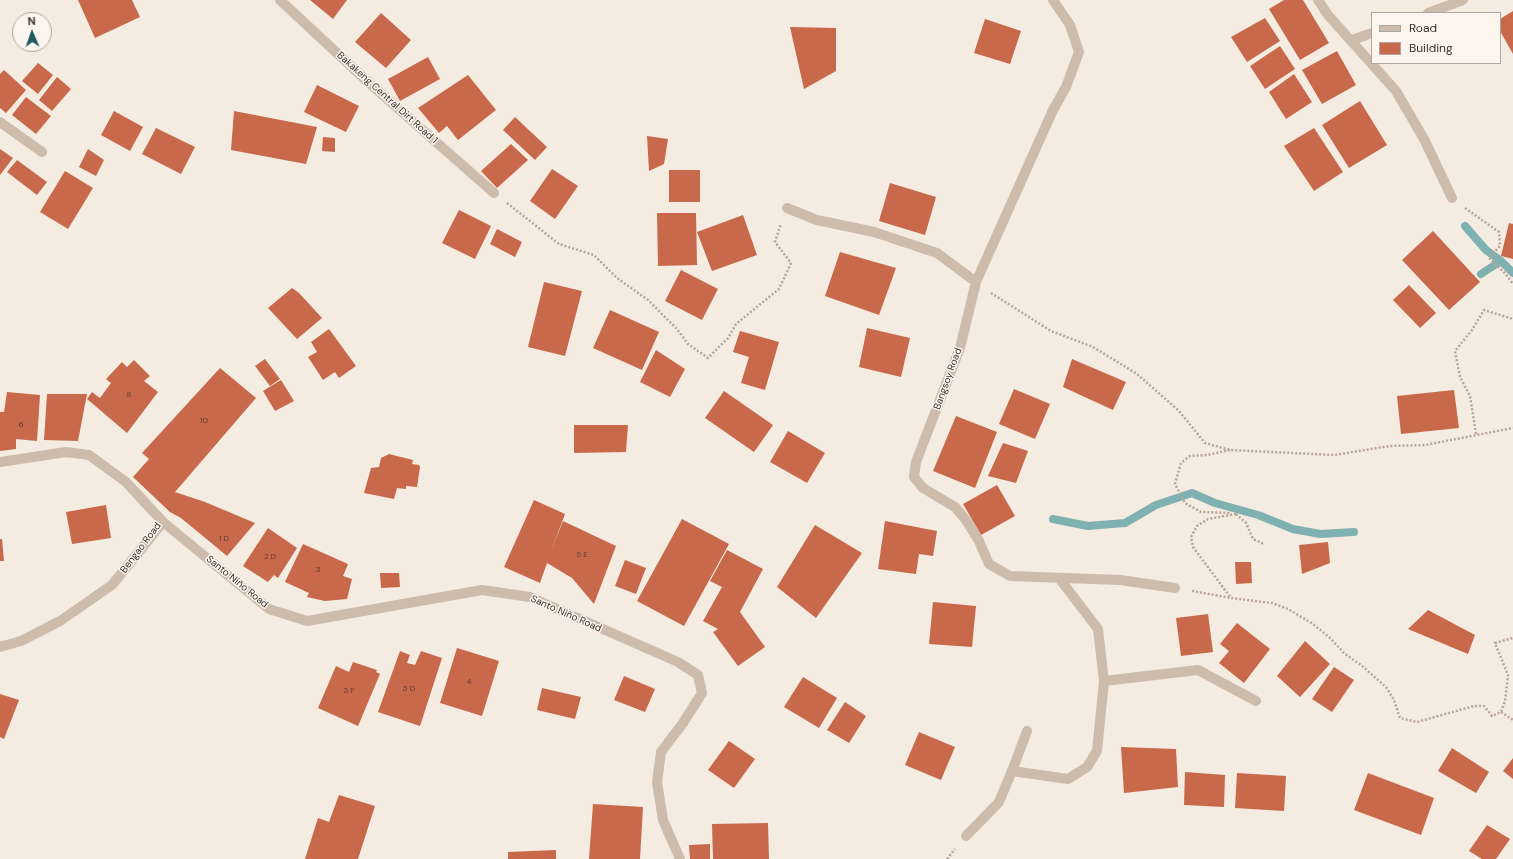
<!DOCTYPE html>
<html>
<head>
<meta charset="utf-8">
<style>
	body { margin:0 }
	#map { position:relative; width:1513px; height:859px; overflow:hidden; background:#f4ebe1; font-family:"DM Sans",sans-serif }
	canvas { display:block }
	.legend { position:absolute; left:1371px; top:12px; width:130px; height:52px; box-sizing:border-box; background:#fbf5ee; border:1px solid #aea6a0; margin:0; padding:5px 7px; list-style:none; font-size:12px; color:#3b302b }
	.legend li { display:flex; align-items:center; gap:8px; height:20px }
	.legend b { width:20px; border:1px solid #aea6a0 }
	.north { position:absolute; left:12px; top:12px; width:40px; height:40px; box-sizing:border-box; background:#fbf5ee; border:1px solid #aea6a0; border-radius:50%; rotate:358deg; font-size:11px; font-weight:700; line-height:16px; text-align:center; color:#3b302b }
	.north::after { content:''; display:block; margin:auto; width:14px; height:18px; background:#1f5a5e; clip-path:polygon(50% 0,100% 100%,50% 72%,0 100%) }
</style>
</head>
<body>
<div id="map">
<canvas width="1513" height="859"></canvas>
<ul class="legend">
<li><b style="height:5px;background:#cdbbac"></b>Road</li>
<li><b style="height:11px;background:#c8694b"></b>Building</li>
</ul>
<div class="north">N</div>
</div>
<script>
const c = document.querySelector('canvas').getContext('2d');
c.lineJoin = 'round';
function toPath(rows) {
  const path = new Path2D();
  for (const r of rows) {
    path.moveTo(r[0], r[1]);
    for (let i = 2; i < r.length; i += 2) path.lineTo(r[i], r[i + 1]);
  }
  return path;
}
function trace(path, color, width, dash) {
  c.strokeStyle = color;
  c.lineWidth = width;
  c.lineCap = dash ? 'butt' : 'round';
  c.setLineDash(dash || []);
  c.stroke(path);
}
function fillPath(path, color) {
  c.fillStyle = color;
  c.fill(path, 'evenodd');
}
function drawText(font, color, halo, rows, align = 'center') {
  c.font = font + ' "DM Sans",sans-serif';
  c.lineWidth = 3;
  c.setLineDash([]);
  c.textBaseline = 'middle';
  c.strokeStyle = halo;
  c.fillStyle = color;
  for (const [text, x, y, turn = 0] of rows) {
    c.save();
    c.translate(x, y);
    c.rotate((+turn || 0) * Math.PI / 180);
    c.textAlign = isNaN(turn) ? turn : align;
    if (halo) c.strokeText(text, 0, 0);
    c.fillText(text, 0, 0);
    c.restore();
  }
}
const stream = toPath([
	[1465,226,1486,250,1501,261],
	[1481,274,1501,261,1513,273],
	[1053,519,1088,526,1125,523,1156,505,1192,493,1215,503,1258,515,1293,529,1320,534,1354,532]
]);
const building = toPath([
	[78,0,132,0,140,17,95,38],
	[310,0,347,0,333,19],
	[1284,0,1303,0,1329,43,1300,60,1269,9],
	[1513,11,1513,54,1500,31,1500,19],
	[381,13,411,40,386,68,355,42],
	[1265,18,1280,41,1247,62,1231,37],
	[985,19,1021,31,1010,64,974,53],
	[790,27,836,28,836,71,804,89],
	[1280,46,1295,69,1265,89,1250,66],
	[1337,51,1356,85,1322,104,1302,70],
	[428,57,440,79,400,101,388,79],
	[38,63,53,75,38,94,22,81],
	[4,70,26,90,6,113,0,108,0,74],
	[1294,74,1312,102,1286,119,1269,92],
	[468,75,496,110,458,140,447,126,439,133,418,108],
	[57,77,71,89,52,111,39,100],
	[317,85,359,106,346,132,304,112],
	[26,97,51,116,36,134,12,115],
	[1360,101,1387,145,1349,168,1322,125],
	[114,111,143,127,130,151,101,135],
	[234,111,317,127,306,164,231,150],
	[515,117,547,147,535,160,503,130],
	[156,128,195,147,181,174,142,154],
	[1314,128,1343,172,1314,191,1284,146],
	[647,136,668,139,664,164,649,171],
	[323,137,335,138,335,152,322,151],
	[511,144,528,160,497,188,481,171],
	[0,149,13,158,0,175],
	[88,149,104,160,96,176,79,167],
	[17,160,47,182,37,195,7,172],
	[552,169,578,186,555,219,530,201],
	[669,170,700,170,700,202,669,202],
	[65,171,93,188,68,229,40,212],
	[890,183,936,197,925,235,879,221],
	[459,210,491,226,475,259,442,243],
	[657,213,696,213,697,265,658,266],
	[743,215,757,255,712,271,697,232],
	[1509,223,1513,224,1513,259,1501,256],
	[497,229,522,242,515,257,490,244],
	[1433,231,1480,282,1449,310,1402,260],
	[840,252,896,268,879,315,825,296],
	[681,270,718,289,702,320,665,301],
	[544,282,582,291,565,356,528,347],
	[1409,285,1436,313,1420,328,1393,300],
	[292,288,299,293,322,318,297,339,268,308],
	[610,310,659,332,642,370,593,348],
	[867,328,910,338,901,377,859,367],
	[329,329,356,366,339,378,335,372,323,380,308,357,317,352,311,342],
	[740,331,779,342,765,390,741,383,749,357,733,352],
	[656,350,685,369,670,397,640,382],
	[265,359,280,379,270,386,255,366],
	[1072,359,1126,382,1113,410,1063,387],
	[134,360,150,376,144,381,158,392,127,433,87,399,92,392,100,398,111,383,106,379,122,362,127,367],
	[220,368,256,398,175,492,205,502,255,523,227,556,181,518,170,512,133,477,149,459,142,453],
	[281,380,294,401,275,411,263,391],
	[1014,389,1050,404,1035,439,999,424],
	[1454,390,1459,428,1401,434,1397,396],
	[724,391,773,425,754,452,705,418],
	[7,392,40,395,37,441,16,439,16,449,0,451,0,412,4,412],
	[47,394,87,394,78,441,44,440],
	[956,416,997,432,975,488,933,471],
	[574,425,628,425,626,452,574,453],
	[788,431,825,453,807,483,770,462],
	[1003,443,1028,451,1016,483,988,476],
	[389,454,413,460,412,464,419,465,420,467,417,487,406,486,406,489,397,488,394,499,364,493,371,468,379,467,381,458],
	[997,485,1015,516,981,535,963,504],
	[534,500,565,514,551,551,563,521,616,546,594,604,572,578,547,563,540,583,504,567],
	[106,505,111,538,72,544,66,512],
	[682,519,729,544,684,626,637,601],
	[885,521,937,531,933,556,919,554,916,574,878,569],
	[815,525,862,553,816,618,777,587],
	[268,528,297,548,278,578,274,575,268,582,243,566],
	[0,539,2,539,4,561,0,561],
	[1328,542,1330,563,1302,574,1299,545],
	[303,544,348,564,343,576,352,579,347,599,325,601,307,597,309,593,285,582],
	[727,550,763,569,740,612,765,647,738,666,713,632,718,629,703,621,722,587,710,581],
	[625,560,646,568,636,594,615,586],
	[1235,562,1251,562,1252,583,1236,584],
	[380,573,399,573,400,587,381,588],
	[933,602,976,606,972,647,929,644],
	[1428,610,1475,635,1468,654,1408,629],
	[1208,614,1213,652,1181,656,1176,618],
	[1237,623,1270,649,1244,683,1219,663,1229,651,1220,644],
	[1305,641,1330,664,1300,697,1277,676],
	[457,648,499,661,482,716,440,703],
	[400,651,410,655,407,663,415,665,421,651,442,658,420,726,378,712],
	[353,662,377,670,376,672,380,674,358,726,318,708,336,666,349,672],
	[1334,667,1354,680,1332,712,1312,699],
	[624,676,655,689,645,712,614,700],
	[803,677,837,698,819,728,784,707],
	[542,688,581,697,575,719,537,710],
	[0,694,19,700,4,739,0,737],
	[845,702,866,716,849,743,827,730],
	[919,732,955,747,941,780,905,765],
	[729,741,755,759,734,788,708,770],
	[1121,747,1176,749,1178,787,1124,793],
	[1452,748,1489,772,1476,793,1438,771],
	[1513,758,1513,779,1503,771],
	[1185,772,1225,775,1224,807,1184,805],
	[1237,773,1286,776,1284,811,1235,808],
	[1368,773,1434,798,1421,835,1354,810],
	[339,795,375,806,358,859,305,859,318,818,329,822],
	[593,804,643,807,640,859,589,859],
	[768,823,769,859,713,859,712,824],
	[1487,825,1510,839,1496,859,1482,859,1469,851],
	[710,844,710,859,690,859,689,845],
	[556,850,556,859,508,859,508,852]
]);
const path = toPath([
	[507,203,559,244,594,255,617,278,648,300,677,329,688,344,708,358,728,338,736,324,779,289,791,263,775,242,781,224],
	[1465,208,1499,232,1500,246,1489,258,1505,273,1513,284],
	[991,293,1051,331,1093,347,1137,374,1179,411,1205,443,1230,450,1334,455,1390,446,1425,445,1513,428],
	[1476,434,1470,396,1460,377,1455,351,1472,330,1484,310,1513,319],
	[1230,450,1207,455,1190,456,1181,463,1175,484,1185,503,1201,512,1231,513],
	[1236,514,1208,519,1197,526,1191,537,1193,547,1231,598,1272,603,1288,609,1313,624,1329,637,1345,654,1361,665,1386,687,1394,700,1400,718,1417,722,1474,706,1484,706,1492,716,1501,712,1505,701,1508,675,1495,643,1513,638],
	[1236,514,1246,523,1253,539,1264,544],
	[1192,591,1231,598],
	[1501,712,1513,720],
	[947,859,955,849]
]);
const lane = toPath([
	[1104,681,1198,670,1256,701]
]);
const street = toPath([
	[280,0,368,82,494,193],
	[1053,0,1070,25,1079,52,1066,87,1053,110,976,282,960,348,916,462,914,477,923,488,955,507,966,520,979,541,989,564,1010,576,1120,580,1175,588],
	[1318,0,1328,15,1396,91,1424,139,1452,198],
	[1428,13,1463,0],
	[1352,40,1372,33],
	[0,122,42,152],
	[787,208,817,220,874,232,937,253,976,282],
	[0,462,66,452,89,455,126,482,163,522,269,609,307,621,482,590,530,597,678,662,698,675,702,693,683,723,661,752,657,782,663,820,680,859],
	[0,647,21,641,60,621,112,585,163,522],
	[1012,771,1068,779,1087,767,1097,751,1104,681,1098,629,1059,578],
	[966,836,999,802,1012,771,1027,731]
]);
const numberNames = [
	["8",129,395],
	["10",204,421],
	["6",21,425],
	["1 D",224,539],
	["5 E",582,555],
	["2 D",270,557],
	["3",318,570],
	["4",469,682],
	["3 D",409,689],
	["3 F",349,691]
];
const streetNames = [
	["Bakakeng Central Dirt Road 1",387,98,42],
	["Bangsoy Road",948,379,-70],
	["Bengao Road",141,548,-53],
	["Santo Niño Road",237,582,39],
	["Santo Niño Road",566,614,24]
];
trace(stream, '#7fb0b2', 8);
fillPath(building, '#c8694b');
trace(path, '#b9a596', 2.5, [2, 2]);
trace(lane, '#cdbbac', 10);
trace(street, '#cdbbac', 10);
drawText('8px', '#5e3e33', null, numberNames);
drawText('10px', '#3b302b', '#fbf5ee', streetNames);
</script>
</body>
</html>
